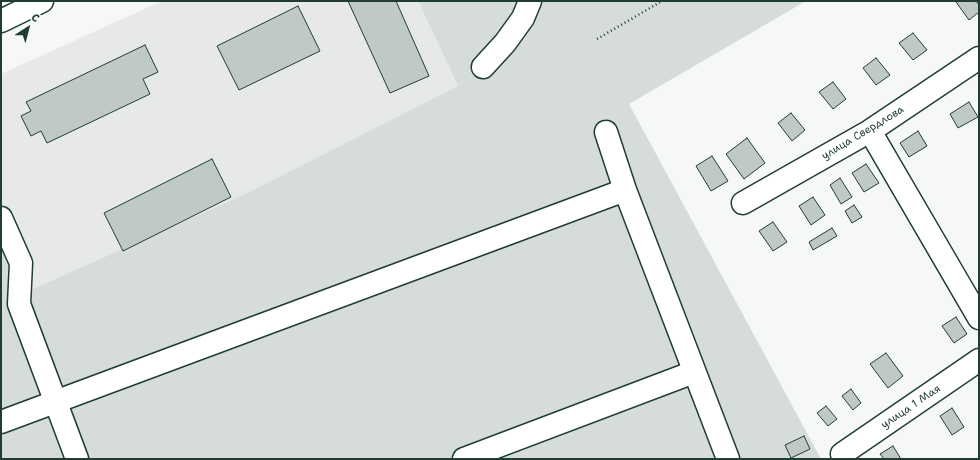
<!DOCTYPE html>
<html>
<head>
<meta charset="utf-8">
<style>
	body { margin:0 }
	#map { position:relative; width:980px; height:460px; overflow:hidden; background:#f6f7f7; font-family:"Shantell Sans",sans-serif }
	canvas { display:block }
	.frame { position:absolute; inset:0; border:2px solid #1f3d34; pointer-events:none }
	.north { position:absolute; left:8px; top:8px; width:40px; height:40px; -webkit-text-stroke:3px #fff; paint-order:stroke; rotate:36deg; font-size:11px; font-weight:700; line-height:16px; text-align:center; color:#1f3d34 }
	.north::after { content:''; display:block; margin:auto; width:14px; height:18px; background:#1f3d34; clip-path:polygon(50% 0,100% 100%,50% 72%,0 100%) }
</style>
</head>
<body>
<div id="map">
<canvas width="980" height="460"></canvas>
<div class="frame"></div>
<div class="north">С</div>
</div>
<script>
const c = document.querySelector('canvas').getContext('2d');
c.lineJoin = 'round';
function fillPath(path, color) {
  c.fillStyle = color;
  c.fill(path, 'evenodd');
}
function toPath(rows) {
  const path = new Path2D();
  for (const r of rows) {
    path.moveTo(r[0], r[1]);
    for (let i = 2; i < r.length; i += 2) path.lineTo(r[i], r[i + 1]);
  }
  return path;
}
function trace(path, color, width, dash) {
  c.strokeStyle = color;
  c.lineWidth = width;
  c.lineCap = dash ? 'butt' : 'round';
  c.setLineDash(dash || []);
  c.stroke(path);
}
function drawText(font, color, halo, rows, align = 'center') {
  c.font = font + ' "Shantell Sans",sans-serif';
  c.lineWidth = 3;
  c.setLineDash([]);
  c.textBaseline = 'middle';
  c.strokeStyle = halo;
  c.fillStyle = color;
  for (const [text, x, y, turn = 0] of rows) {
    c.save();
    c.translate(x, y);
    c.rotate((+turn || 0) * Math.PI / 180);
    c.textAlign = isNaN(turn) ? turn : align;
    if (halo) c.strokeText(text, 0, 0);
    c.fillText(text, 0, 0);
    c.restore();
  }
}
const built = toPath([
	[162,1,418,1,458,86,245,194,33,289,1,220,1,74]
]);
const green = toPath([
	[418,1,806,1,629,104,821,459,1,459,1,220,33,289,245,194,458,86]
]);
const building = toPath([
	[348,1,396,1,429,76,390,93,348,1],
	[957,1,976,1,979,5,979,12,969,20,956,2,957,1],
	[298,6,320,51,239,90,217,46,298,6],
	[913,33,927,50,913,60,899,43,913,33],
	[145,45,158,72,143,79,150,94,47,143,41,131,31,136,21,116,31,111,26,102,145,45],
	[876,58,890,75,876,85,863,68,876,58],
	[833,82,846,99,833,109,819,92,833,82],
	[969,102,978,117,958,128,950,114,969,102],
	[791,113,805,130,792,141,778,123,791,113],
	[918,131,927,146,909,157,900,143,918,131],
	[747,138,765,163,744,179,726,154,747,138],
	[712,156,728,181,711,191,696,166,712,156],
	[212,159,231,197,123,251,104,213,212,159],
	[866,164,879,183,864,192,852,173,866,164],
	[840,178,852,197,841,204,830,185,840,178],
	[813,197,825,215,811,225,799,206,813,197],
	[854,205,862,217,852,223,845,211,854,205],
	[773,222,787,242,773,251,759,231,773,222],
	[832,228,837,236,813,250,809,242,832,228],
	[956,317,967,334,954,343,942,326,956,317],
	[886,353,903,376,888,388,870,364,886,353],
	[851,389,861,403,853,410,842,396,851,389],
	[826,406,837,419,828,426,817,413,826,406],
	[952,408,964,427,952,435,940,416,952,408],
	[804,436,810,449,791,458,785,445,804,436],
	[893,446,901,459,884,459,880,454,893,446]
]);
const path = toPath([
	[597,39,662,1]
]);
const minor = toPath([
	[483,67,505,43,523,18,530,1],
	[870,131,979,318],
	[606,132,625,190,728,459],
	[743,203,870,131,979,58],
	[1,218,21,263,19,304,77,459],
	[1,422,625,190],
	[464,459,694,372],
	[844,459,842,454,979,360]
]);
const major = toPath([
	[1,21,42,1]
]);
const streetNames = [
	["улица Свердлова",863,133,-31],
	["улица 1 Мая",911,407,-34]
];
fillPath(built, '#e6e9e8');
fillPath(green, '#d6dcdb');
fillPath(building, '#c0c9c6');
trace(building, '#1f3d34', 1);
trace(minor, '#1f3d34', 25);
trace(major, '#1f3d34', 25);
trace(path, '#1f3d34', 2.5, [1, 3]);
trace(minor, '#fff', 22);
trace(major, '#fff', 22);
drawText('11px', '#1f3d34', '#fff', streetNames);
</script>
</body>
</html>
